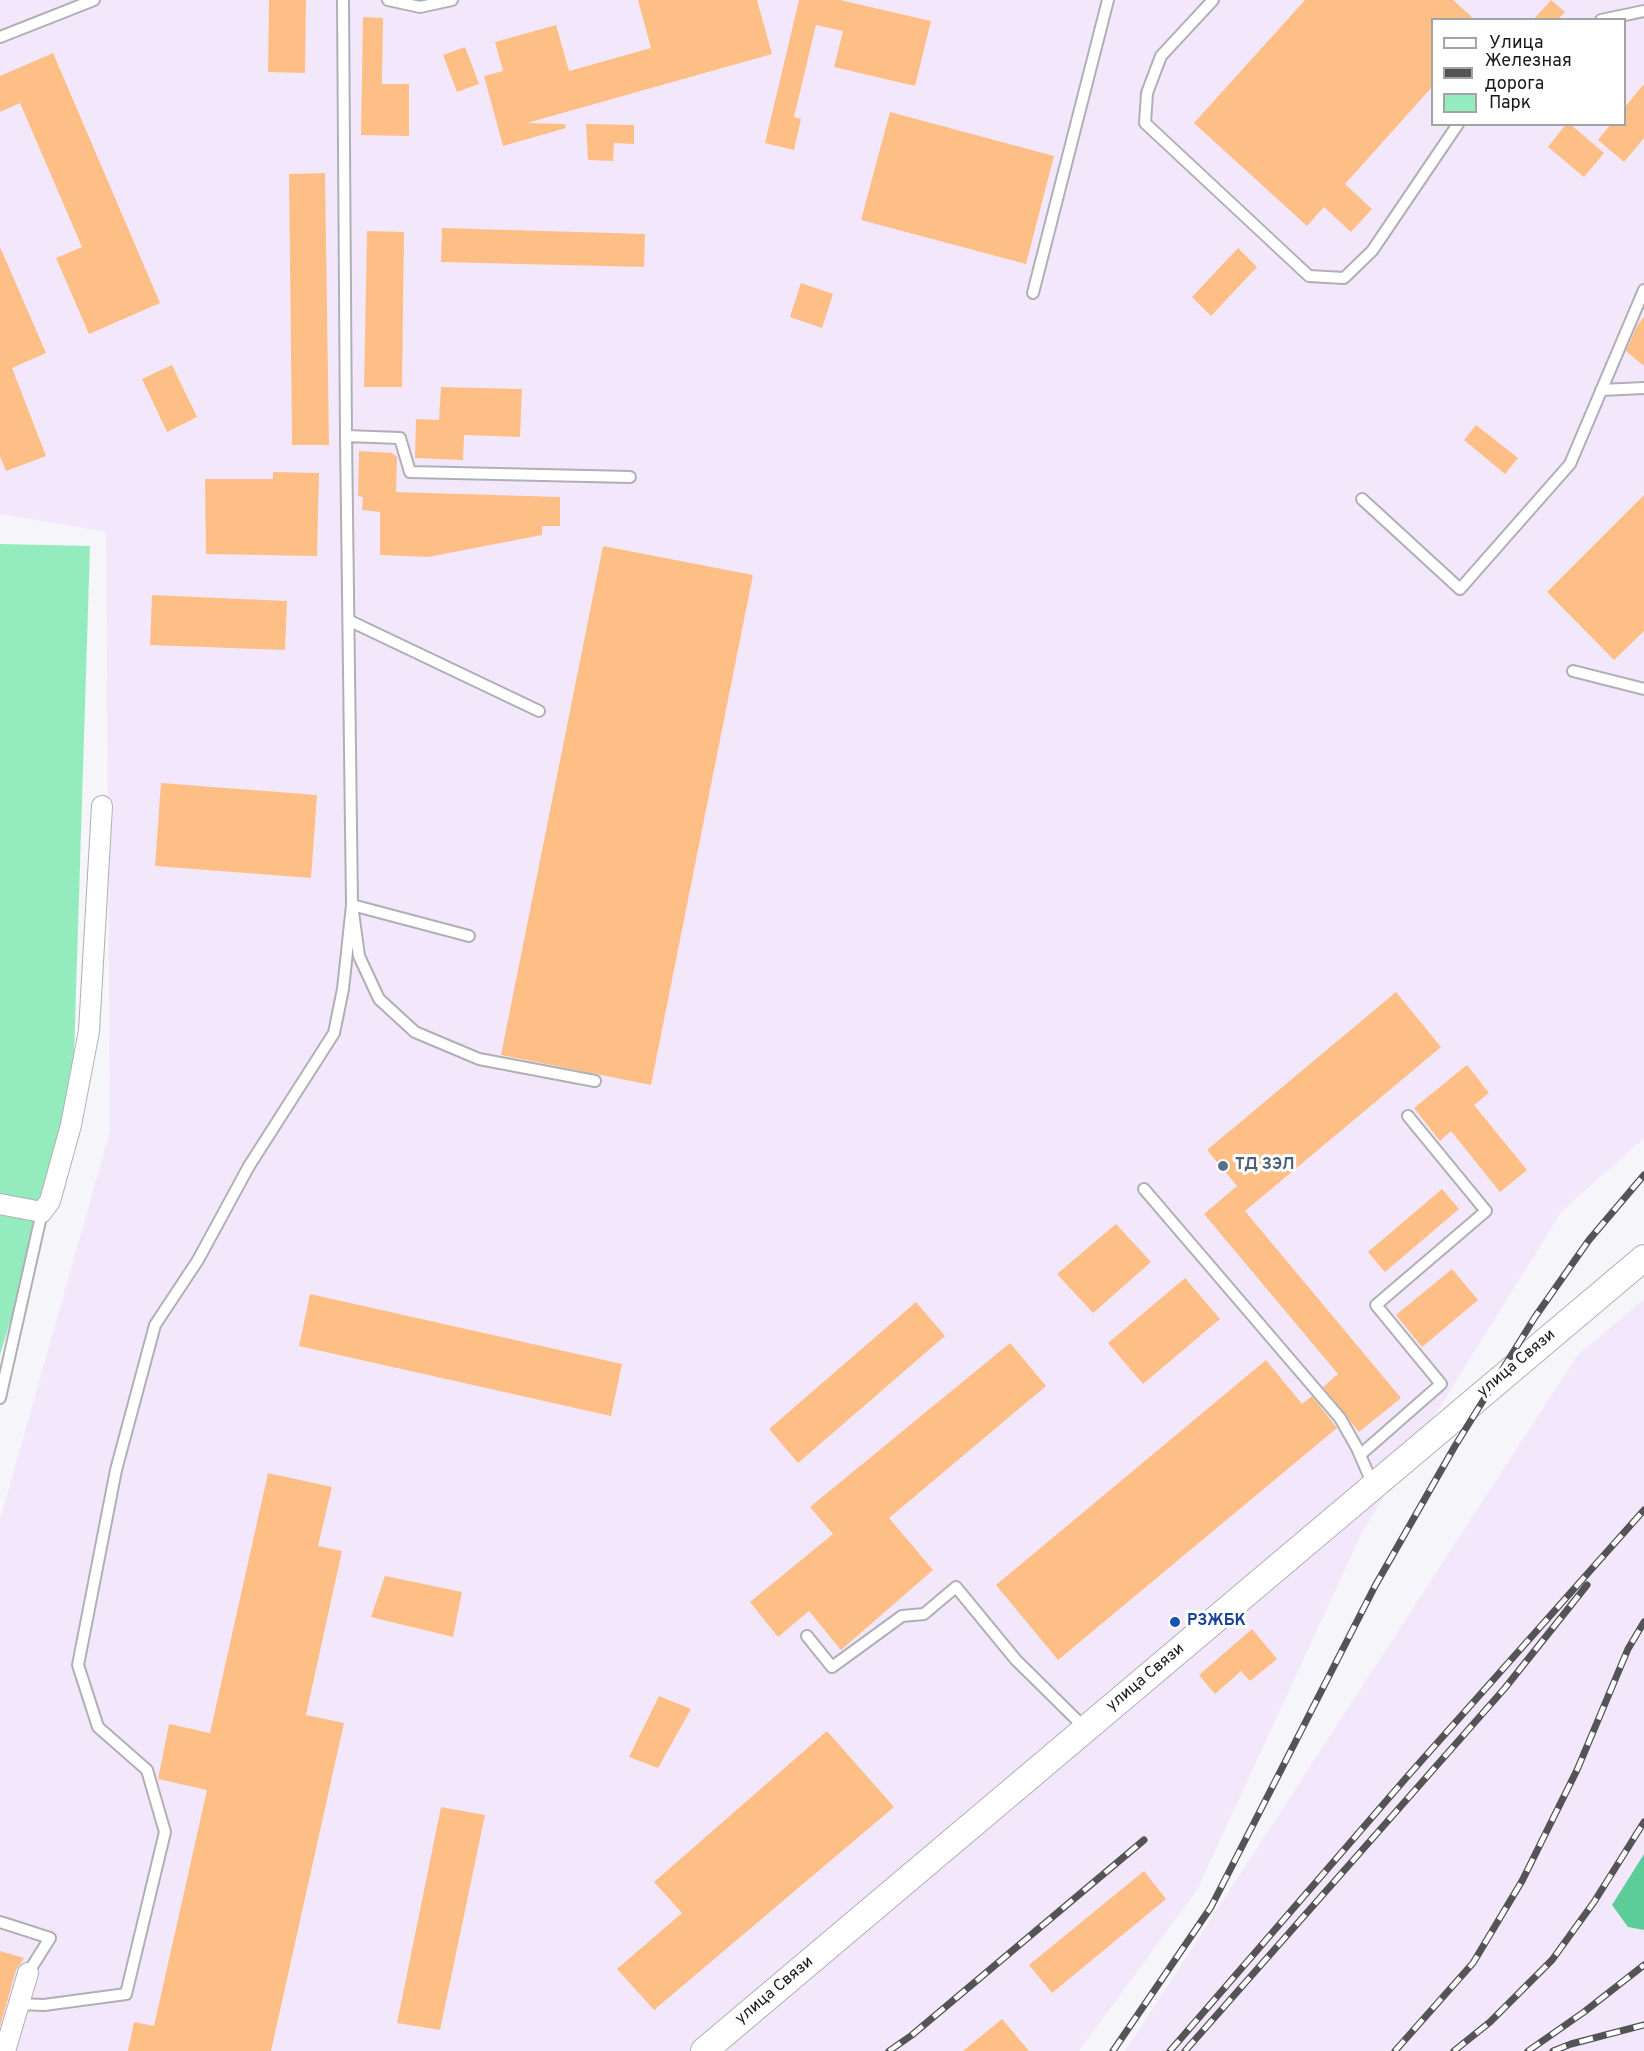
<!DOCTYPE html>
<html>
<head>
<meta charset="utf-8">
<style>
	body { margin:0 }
	#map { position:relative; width:1644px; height:2051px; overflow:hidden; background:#f5f5fa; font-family:Overpass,sans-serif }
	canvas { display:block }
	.legend { position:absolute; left:1431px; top:18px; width:195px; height:108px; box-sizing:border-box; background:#fff; border:2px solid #a3a3a4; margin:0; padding:8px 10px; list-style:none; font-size:18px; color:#19191b }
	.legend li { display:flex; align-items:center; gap:12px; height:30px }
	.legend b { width:30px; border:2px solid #a3a3a4 }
</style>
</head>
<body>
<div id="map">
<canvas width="1644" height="2051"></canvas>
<ul class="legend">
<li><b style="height:8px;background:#fff"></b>Улица</li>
<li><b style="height:8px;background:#545456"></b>Железная дорога</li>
<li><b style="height:16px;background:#94ebbe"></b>Парк</li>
</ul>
</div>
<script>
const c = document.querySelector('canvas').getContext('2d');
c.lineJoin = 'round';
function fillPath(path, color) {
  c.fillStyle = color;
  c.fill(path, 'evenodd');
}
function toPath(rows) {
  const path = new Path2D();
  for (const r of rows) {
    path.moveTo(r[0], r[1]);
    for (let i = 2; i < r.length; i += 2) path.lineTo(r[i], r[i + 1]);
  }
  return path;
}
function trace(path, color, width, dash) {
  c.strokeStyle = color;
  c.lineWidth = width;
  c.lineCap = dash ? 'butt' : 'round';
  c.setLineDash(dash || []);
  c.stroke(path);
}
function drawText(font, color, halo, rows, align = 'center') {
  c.font = font + ' Overpass,sans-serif';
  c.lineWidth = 6;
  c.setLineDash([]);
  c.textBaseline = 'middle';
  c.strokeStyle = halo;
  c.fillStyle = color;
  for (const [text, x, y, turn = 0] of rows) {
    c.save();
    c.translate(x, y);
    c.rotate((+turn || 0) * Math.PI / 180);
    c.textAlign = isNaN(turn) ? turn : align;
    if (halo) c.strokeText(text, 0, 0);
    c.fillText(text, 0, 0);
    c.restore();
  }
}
const industrial = toPath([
	[0,0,1644,0,1644,1138,1562,1211,1362,1532,1197,1890,1079,2051,0,2051,0,1520,110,1131,106,532,0,514],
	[1432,20,1624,20,1624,124,1432,124],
	[1644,1299,1644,2051,1125,2051,1577,1356]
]);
const green = toPath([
	[0,544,90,546,72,1119,0,1355]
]);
const forest = toPath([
	[1644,1854,1644,1930,1628,1927,1612,1905]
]);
const building = toPath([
	[269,0,306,0,305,73,268,72],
	[638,0,757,0,772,54,527,123,565,124,566,128,503,146,484,76,503,71,495,42,556,25,569,71,651,48],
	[799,0,840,0,931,21,915,86,834,67,843,31,816,25,794,117,801,119,794,150,765,143],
	[1305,0,1453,0,1475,20,1432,20,1432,87,1345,184,1372,209,1351,232,1324,207,1307,226,1194,123],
	[1551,0,1565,12,1557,20,1533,20],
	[363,17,383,18,382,84,409,84,409,136,361,135],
	[465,47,479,84,457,92,443,55],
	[53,53,160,303,89,334,56,258,82,247,20,103,0,112,0,76],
	[1644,84,1644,138,1624,162,1598,140,1611,124,1624,124,1624,108],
	[890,112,1054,156,1026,264,861,220],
	[586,124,634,125,634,144,614,143,613,161,588,160],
	[1566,124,1570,124,1604,153,1584,177,1548,147],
	[325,173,329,445,292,445,289,174],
	[442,228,645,234,644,267,441,262],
	[367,231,404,232,402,387,364,387],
	[0,247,46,353,12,368,46,456,6,471,0,456],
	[1238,248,1257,267,1211,316,1192,297],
	[801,283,833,294,822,328,790,317],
	[1644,317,1644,366,1626,351,1637,326],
	[172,365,197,417,167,432,142,379],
	[441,387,522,389,520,437,464,435,463,460,415,458,416,419,439,420],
	[1476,425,1518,458,1505,474,1464,440],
	[359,451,392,453,397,457,396,492,560,497,560,526,542,526,542,535,428,557,380,555,380,512,362,510,363,497,358,496],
	[273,472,319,473,317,556,206,554,205,479,273,479],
	[1644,495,1644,631,1614,660,1547,592],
	[603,546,753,575,651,1085,501,1055],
	[152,595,287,601,285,650,150,645],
	[161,783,317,795,311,878,155,866],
	[1396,992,1441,1047,1245,1211,1401,1398,1359,1432,1323,1387,1338,1374,1204,1214,1237,1186,1207,1150],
	[1467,1065,1489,1093,1474,1105,1527,1170,1500,1192,1451,1131,1440,1141,1414,1108],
	[1442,1189,1459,1209,1385,1272,1368,1252],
	[1116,1224,1151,1262,1093,1313,1057,1274],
	[1452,1269,1478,1300,1422,1347,1396,1315],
	[1185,1278,1220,1319,1143,1384,1108,1343],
	[310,1294,622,1364,611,1416,299,1346],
	[916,1302,945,1336,798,1463,769,1429],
	[1010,1343,1046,1386,889,1518,933,1570,841,1650,809,1611,778,1637,750,1602,833,1534,810,1507],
	[1266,1360,1302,1404,1312,1396,1337,1428,1058,1660,996,1585],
	[268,1473,332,1487,318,1546,342,1551,306,1715,344,1723,271,2051,128,2051,134,2022,154,2026,207,1790,158,1779,169,1724,210,1733],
	[385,1576,462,1592,453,1637,371,1617],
	[1252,1629,1277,1659,1250,1681,1241,1671,1215,1694,1199,1675],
	[659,1696,691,1709,658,1768,629,1757],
	[827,1731,894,1807,654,2010,617,1969,682,1913,654,1882],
	[441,1807,485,1815,440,2030,397,2023],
	[1144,1871,1166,1899,1052,1993,1029,1965],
	[0,1951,24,1958,16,1970,0,2026],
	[1002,2019,1029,2051,963,2051]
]);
const service = toPath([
	[343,0,346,436,400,438,410,472,630,477],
	[388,0,420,7,452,0],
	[1213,0,1161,56,1147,93,1145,123,1309,276,1344,278,1372,251,1458,124],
	[1601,20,1644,11],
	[0,37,94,0],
	[1033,293,1108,0],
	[1601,390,1644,388],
	[1362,499,1460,589,1570,464,1644,290],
	[350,621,539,711],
	[1573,671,1644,689],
	[469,936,352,905,359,956,379,999,415,1032,479,1059,595,1081],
	[1144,1189,1340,1418,1357,1448,1373,1485],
	[0,1398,42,1212],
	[1360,1455,1441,1384,1376,1305,1486,1211,1408,1116],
	[807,1636,832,1667,902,1616,924,1614,956,1587,1016,1660,1086,1729],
	[0,1922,50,1938,28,1973],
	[18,2004,44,2005,126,1994,165,1832,147,1770,98,1727,78,1665,116,1470,155,1325,198,1260,249,1166,334,1033,343,989,352,905,346,436]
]);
const minor = toPath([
	[0,1204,42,1212,50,1201,71,1125,89,1031,102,806],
	[5,2051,28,1973]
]);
const tertiary = toPath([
	[704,2051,1644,1258]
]);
const rail = toPath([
	[889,2051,912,2035,1144,1840],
	[1113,2051,1211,1907,1375,1586,1455,1446,1535,1317,1589,1240,1644,1175],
	[1170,2051,1406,1778,1644,1510],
	[1185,2051,1505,1688,1587,1585],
	[1395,2051,1473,1963,1522,1881,1577,1770,1628,1649,1644,1622],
	[1454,2051,1490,2022,1552,1960,1594,1902,1644,1822],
	[1528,2051,1584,2012,1644,1965],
	[1553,2051,1571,2044,1644,2025]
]);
const markers = [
	[1223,1166,6,"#5c6f8a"],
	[1175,1622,6,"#1a4fb4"]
];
const serviceNames = [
	["ТД ЗЭЛ",1235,1166]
];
const streetNames = [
	["улица Связи",1517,1364,-40],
	["улица Связи",1146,1678,-40],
	["улица Связи",775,1991,-40]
];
const transitNames = [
	["РЗЖБК",1187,1622]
];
fillPath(industrial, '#f3e7fb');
fillPath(green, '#94ebbe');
fillPath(forest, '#5ccc98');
fillPath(building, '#febf86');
trace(service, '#b0b0b4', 14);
trace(minor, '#b0b0b4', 22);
trace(tertiary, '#b0b0b4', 28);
trace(service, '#fff', 10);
trace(minor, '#fff', 20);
trace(tertiary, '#fff', 26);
trace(rail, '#545456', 7);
trace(rail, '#fff', 4.5, [14]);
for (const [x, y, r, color] of markers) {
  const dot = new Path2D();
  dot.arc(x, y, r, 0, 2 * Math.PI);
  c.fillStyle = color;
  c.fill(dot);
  trace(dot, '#fff', 2);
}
drawText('bold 16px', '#4e5e75', '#fff', serviceNames, 'left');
drawText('16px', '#19191b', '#fff', streetNames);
drawText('bold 16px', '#164399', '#fff', transitNames, 'left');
</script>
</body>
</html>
